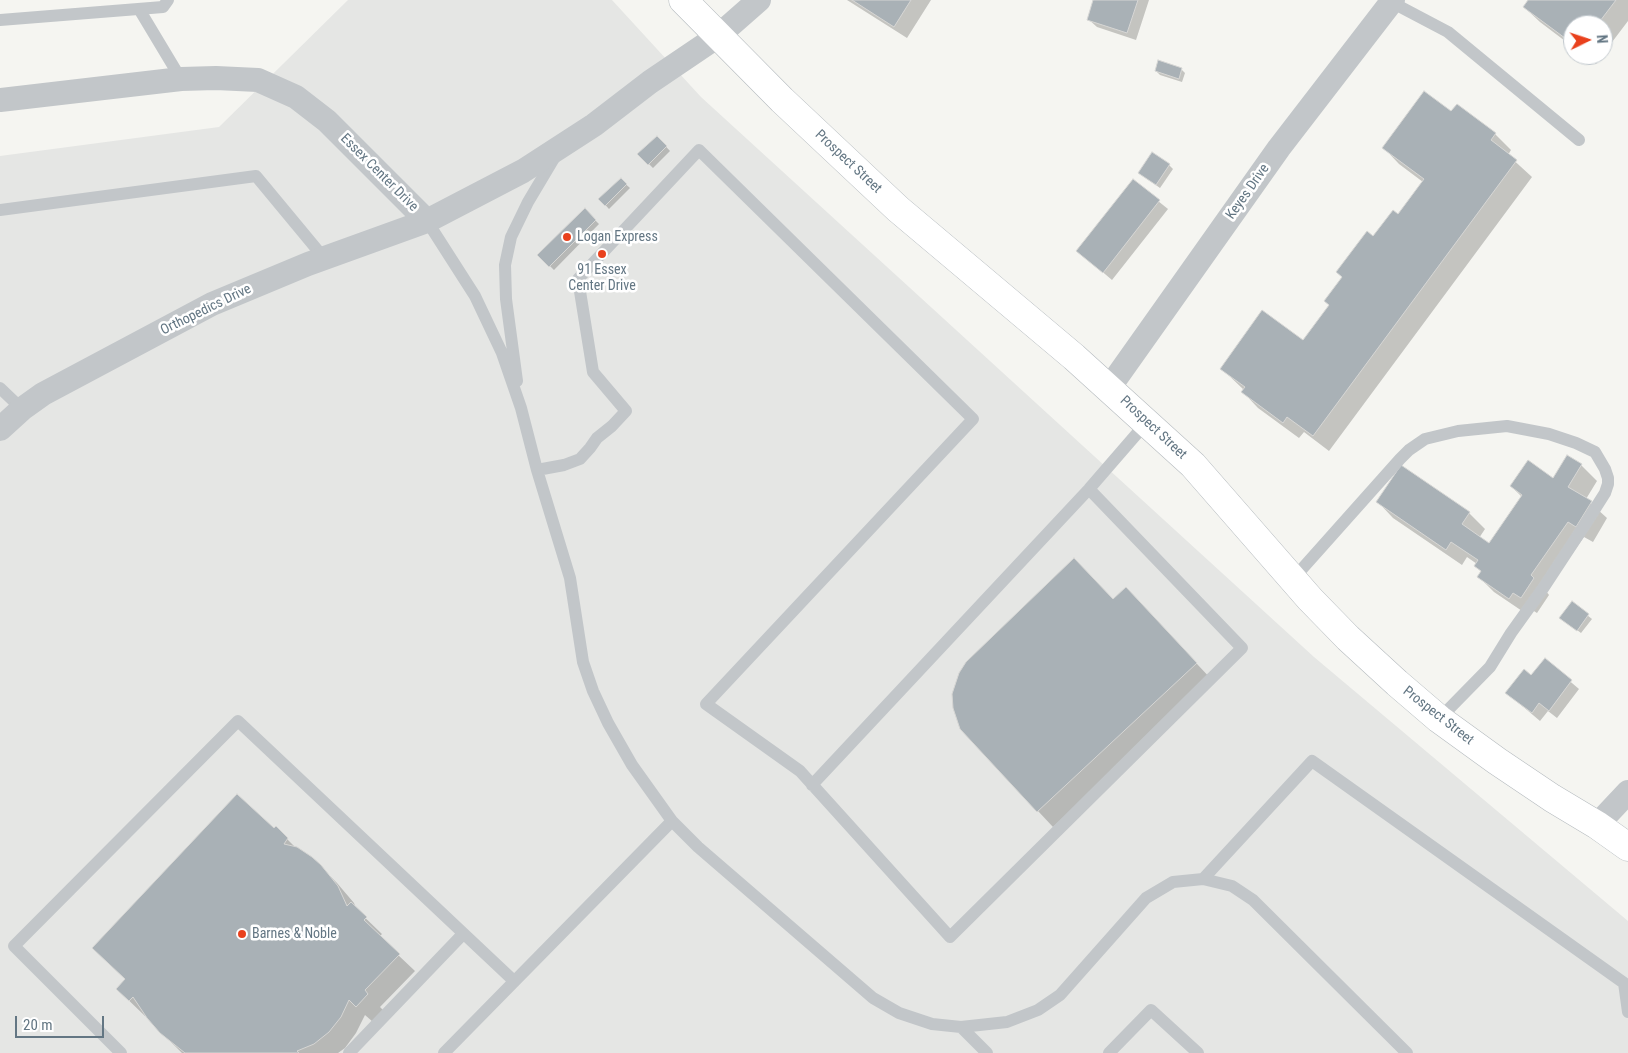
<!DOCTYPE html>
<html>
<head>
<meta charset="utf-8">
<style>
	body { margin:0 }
	#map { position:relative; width:1628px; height:1053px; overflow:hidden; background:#f5f5f1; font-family:"Roboto Condensed",sans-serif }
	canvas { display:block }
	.north { position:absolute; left:1563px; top:15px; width:50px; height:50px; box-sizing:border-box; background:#fff; border:1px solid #c1c8cd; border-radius:50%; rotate:86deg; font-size:14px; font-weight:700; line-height:20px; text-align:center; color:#637683 }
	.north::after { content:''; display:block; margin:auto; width:18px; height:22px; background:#e9411d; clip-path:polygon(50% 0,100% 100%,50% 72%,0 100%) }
	.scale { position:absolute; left:15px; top:1016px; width:89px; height:22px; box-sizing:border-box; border:2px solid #637683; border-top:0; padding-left:6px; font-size:15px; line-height:18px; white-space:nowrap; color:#637683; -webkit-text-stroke:4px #fff; paint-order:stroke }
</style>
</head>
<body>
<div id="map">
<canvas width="1628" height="1053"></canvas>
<div class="north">N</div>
<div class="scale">20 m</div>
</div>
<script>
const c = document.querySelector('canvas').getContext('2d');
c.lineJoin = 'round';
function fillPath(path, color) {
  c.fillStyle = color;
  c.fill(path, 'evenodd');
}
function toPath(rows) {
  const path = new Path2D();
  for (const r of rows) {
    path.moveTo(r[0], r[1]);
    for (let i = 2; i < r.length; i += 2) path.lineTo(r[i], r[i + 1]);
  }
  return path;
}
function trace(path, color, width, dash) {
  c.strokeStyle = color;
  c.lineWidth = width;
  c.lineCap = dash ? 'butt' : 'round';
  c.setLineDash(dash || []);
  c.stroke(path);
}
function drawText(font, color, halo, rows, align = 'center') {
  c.font = font + ' "Roboto Condensed",sans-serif';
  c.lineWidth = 5;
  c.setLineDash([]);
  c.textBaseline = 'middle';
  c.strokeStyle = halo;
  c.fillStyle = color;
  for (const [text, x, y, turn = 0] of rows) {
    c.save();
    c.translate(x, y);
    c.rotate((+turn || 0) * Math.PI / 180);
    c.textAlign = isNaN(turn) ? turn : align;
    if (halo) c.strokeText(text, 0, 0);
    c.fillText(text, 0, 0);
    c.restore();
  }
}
const built = toPath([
	[348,0,612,0,701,97,1314,657,1628,921,1628,1053,0,1053,0,156,219,127]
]);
const shadow = toPath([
	[847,0,931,0,907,38],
	[1095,0,1149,0,1136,40,1097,27,1088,19],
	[1529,0,1628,0,1628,21,1603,54,1603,25,1573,25,1573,47,1540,22,1524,7],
	[1584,55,1603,55,1596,64],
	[1181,69,1185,73,1182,82,1160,75,1156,71],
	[1452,113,1495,134,1511,150,1508,155,1532,177,1329,451,1304,432,1299,438,1258,408,1243,392,1244,390,1221,368,1303,342,1330,305,1373,238,1399,215,1423,182,1399,164,1384,148],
	[657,137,670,151,653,168,639,154],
	[1169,165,1173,169,1160,188,1143,176],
	[621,180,630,188,609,209,600,199],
	[1133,181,1168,209,1112,280,1078,251],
	[585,210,599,224,554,270,539,255],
	[1581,465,1597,481,1586,499,1607,518,1593,542,1584,537,1546,591,1549,595,1537,613,1529,608,1525,613,1494,592,1479,577,1482,572,1475,566,1477,564,1467,557,1462,565,1393,518,1378,502,1469,513,1485,529,1479,538,1489,545,1522,497,1511,486,1554,480],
	[1114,600,1141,604,1212,680,1053,827,1038,811],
	[1572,603,1592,619,1581,633,1565,621],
	[1545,660,1579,689,1557,718,1548,711,1540,721,1507,693,1532,677],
	[276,828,298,850,320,866,337,883,354,903,356,909,382,934,379,937,415,971,380,1007,383,1010,373,1022,365,1015,356,1033,345,1048,338,1053,182,1053,161,1032,147,1015,145,1016,117,989]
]);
const building = toPath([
	[852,0,911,0,894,27,852,0],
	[1093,0,1138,0,1127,33,1087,20,1093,0],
	[1528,0,1616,0,1597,25,1573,25,1573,44,1523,7,1528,0],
	[1158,60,1182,68,1179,79,1155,71,1158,60],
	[1424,91,1451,111,1457,104,1496,133,1491,140,1517,160,1313,436,1287,417,1283,423,1241,392,1245,387,1220,369,1262,310,1303,340,1329,305,1324,301,1342,277,1336,272,1367,231,1373,236,1393,210,1398,214,1424,179,1382,148,1424,91],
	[657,136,667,146,648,165,637,154,657,136],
	[1152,152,1170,164,1156,185,1138,173,1152,152],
	[621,178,627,184,605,206,598,199,621,178],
	[1133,179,1160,200,1103,273,1076,251,1133,179],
	[585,208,596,220,549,267,537,255,585,208],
	[1567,455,1582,464,1568,487,1592,501,1576,527,1568,522,1531,575,1534,578,1521,598,1513,593,1509,599,1477,577,1481,571,1474,566,1478,560,1451,542,1446,550,1376,502,1401,465,1470,512,1462,524,1489,543,1522,495,1510,486,1528,460,1553,478,1567,455],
	[1074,558,1113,599,1126,587,1197,663,1037,812,960,729,953,708,952,694,959,673,966,662,1074,558],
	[1572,601,1589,614,1577,631,1559,618,1572,601],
	[1545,658,1572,680,1549,711,1539,703,1532,713,1505,693,1524,669,1531,675,1545,658],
	[237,794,274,828,276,826,288,838,284,844,297,847,312,857,321,865,338,886,347,906,351,902,367,917,364,920,400,954,365,990,368,994,356,1007,349,1000,341,1017,329,1032,314,1044,297,1051,299,1053,185,1053,160,1033,147,1018,133,997,129,1001,116,989,125,979,92,948,237,794]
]);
const lane = toPath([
	[1391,2,1448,32,1579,140],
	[139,9,181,79],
	[0,20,163,7,168,0],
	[0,210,256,176,324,258],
	[427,221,475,296,502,353,521,408,537,470,570,578,583,662,593,691,608,723,632,765,672,821,698,847,873,998,899,1013,932,1024,961,1027,1007,1022,1038,1010,1060,995,1146,898,1173,882,1203,879,1232,886,1253,900,1407,1053],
	[517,381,506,299,505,265,511,237,528,202,556,155],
	[0,388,22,409],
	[537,470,564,465,580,459,590,448,597,438,612,426,626,411,593,372,578,279,699,150,973,419,706,704,800,771,950,937,1242,648,1089,489],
	[1293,579,1400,459,1409,450,1425,439,1458,431,1507,426,1549,434,1576,443,1595,452,1605,469,1608,478,1608,484,1605,493,1586,523,1544,587,1511,633,1490,667,1439,719],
	[812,785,1089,489,1147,422],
	[1203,879,1312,761,1624,983,1628,1012],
	[961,1027,987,1053],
	[121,1053,14,946,238,721,514,981],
	[349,1053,463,934],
	[444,1053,672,821],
	[1109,1053,1151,1010,1198,1053]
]);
const street = toPath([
	[0,100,181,79,216,78,258,80,296,97,327,121,427,221],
	[1109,388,1279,148,1393,0],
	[0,429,22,409,43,394,212,304,308,264,427,221,523,171,594,125,650,82,718,36,759,0],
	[1597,825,1628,792]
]);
const secondary = toPath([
	[683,0,782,100,898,209,1074,357,1193,465,1310,599,1348,638,1397,683,1439,719,1497,761,1552,798,1597,825,1628,847]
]);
const markers = [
	[567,237,5,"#e9411d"],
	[602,254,5,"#e9411d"],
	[242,934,5,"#e9411d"]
];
const streetNames = [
	["Prospect Street",848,162,43],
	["Essex Center Drive",379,173,45],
	["Keyes Drive",1248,192,-55],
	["Orthopedics Drive",206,310,-26],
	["Prospect Street",1153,428,43],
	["Prospect Street",1438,716,38]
];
const poiNames = [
	["Logan Express",577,237],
	["91 Essex",602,270,"center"],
	["Center Drive",602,286,"center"],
	["Barnes & Noble",252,934]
];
fillPath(built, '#e5e6e4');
fillPath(shadow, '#0003');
fillPath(building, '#a9b1b6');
trace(building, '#d6d6d4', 1);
trace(secondary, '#b4babe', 29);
trace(lane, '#c2c6c9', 12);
trace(street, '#c2c6c9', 24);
trace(secondary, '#fff', 28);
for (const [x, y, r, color] of markers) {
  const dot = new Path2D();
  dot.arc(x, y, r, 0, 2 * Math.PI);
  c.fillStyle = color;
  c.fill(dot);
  trace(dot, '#fff', 2);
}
drawText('14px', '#637683', '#fff', streetNames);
drawText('14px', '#637683', '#fff', poiNames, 'left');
</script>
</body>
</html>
